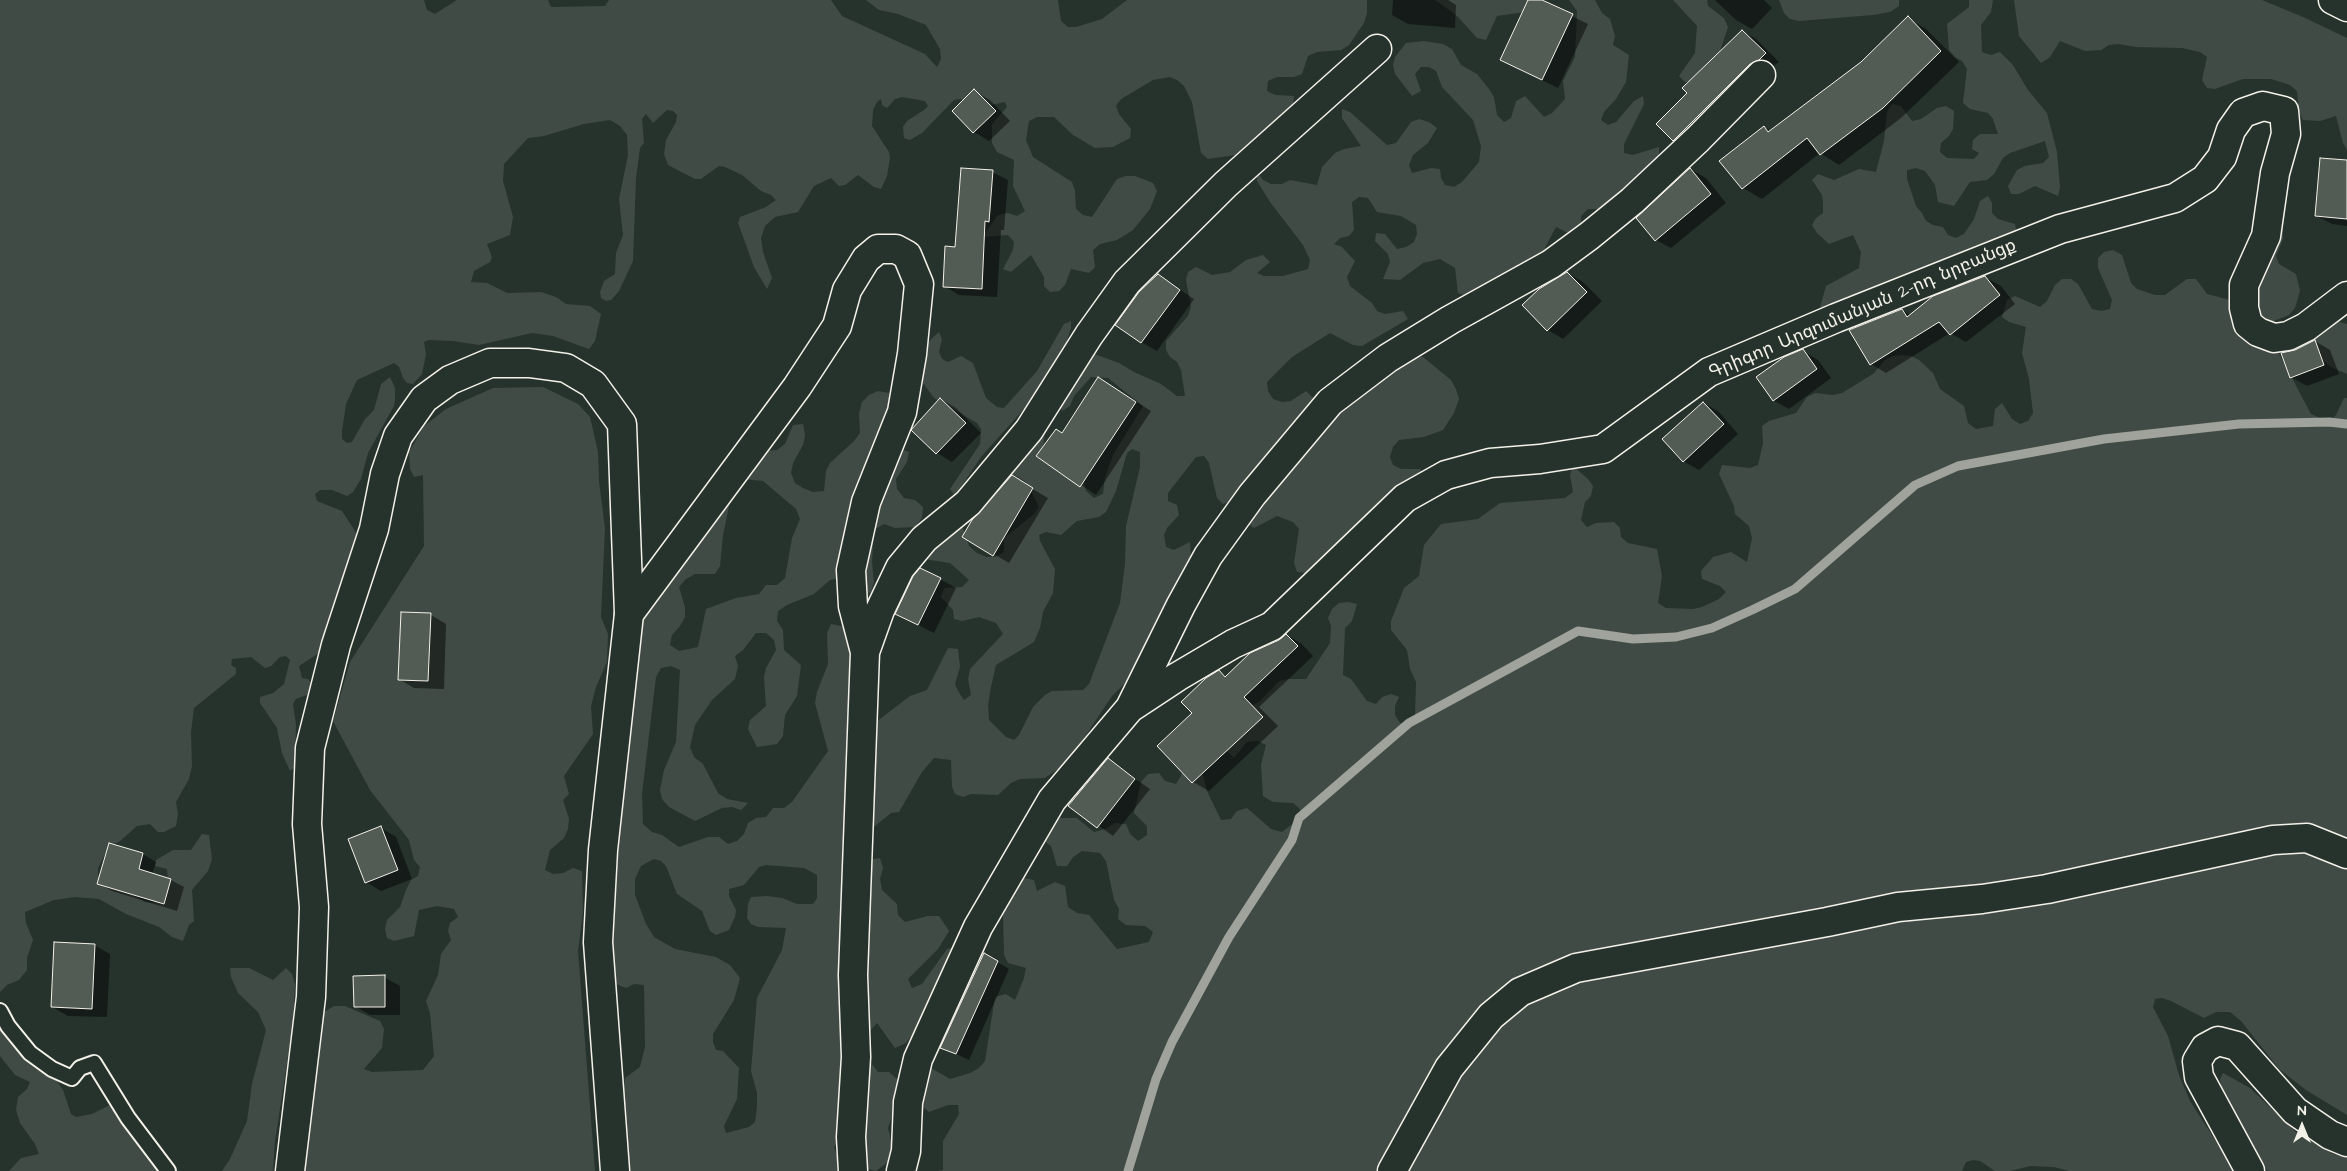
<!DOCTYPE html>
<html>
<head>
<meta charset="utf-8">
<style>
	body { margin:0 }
	#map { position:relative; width:2347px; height:1171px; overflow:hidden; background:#26332d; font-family:"Architects Daughter",sans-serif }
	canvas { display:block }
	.north { position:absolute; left:2277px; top:1101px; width:50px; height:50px; -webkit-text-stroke:4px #26332d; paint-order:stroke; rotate:0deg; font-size:14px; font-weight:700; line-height:20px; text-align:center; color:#f4f1e8 }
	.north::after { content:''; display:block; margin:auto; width:18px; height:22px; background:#f4f1e8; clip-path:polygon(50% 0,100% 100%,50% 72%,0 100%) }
</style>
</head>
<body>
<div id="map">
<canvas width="2347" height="1171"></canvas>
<div class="north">N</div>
</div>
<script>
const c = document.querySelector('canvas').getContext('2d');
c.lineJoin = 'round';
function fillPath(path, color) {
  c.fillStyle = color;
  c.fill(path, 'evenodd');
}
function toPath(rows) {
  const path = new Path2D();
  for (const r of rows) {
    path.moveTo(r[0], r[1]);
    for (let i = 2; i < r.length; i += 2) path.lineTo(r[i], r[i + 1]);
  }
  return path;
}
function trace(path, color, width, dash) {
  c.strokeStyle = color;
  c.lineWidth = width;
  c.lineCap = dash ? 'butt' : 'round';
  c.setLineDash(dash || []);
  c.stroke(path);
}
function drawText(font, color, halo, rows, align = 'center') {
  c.font = font + ' "Architects Daughter","Noto Sans Armenian",sans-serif';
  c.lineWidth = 4;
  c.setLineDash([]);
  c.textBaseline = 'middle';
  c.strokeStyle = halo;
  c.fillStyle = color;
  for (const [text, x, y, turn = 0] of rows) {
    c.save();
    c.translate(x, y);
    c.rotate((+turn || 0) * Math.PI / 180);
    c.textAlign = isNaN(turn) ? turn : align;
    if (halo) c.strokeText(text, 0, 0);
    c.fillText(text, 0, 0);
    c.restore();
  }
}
const green = toPath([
	[0,0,424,0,427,10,435,14,457,0,548,0,551,7,605,6,609,0,831,0,842,16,925,54,937,67,941,59,940,49,926,25,898,14,879,10,866,0,1058,0,1061,21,1068,27,1076,27,1102,19,1127,0,1367,0,1367,13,1364,23,1349,45,1341,50,1317,52,1308,56,1302,74,1294,77,1277,77,1268,81,1267,91,1275,95,1294,96,1293,105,1235,155,1208,159,1201,153,1192,102,1184,86,1177,80,1170,77,1153,80,1121,99,1116,106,1119,114,1131,129,1130,138,1113,147,1095,148,1073,135,1054,117,1037,117,1029,121,1026,140,1033,157,1072,182,1075,191,1076,209,1083,215,1092,217,1117,179,1126,176,1135,176,1153,183,1157,191,1150,209,1133,230,1117,240,1100,244,1093,250,1095,267,1089,273,1071,269,1065,285,1059,291,1050,292,1044,286,1044,277,1031,255,1011,272,1003,269,1013,250,1014,242,1008,235,982,237,998,215,1008,213,1017,216,1025,211,1013,186,1014,160,997,152,992,143,992,124,1007,107,1005,102,982,107,960,99,954,100,922,133,910,140,904,138,903,127,907,121,924,110,928,106,925,101,902,97,895,99,887,108,882,105,881,99,877,102,873,110,872,126,889,152,890,158,887,176,881,189,874,187,858,175,845,185,839,186,831,178,814,186,798,212,775,217,765,226,761,238,763,252,772,278,767,289,754,267,738,223,740,217,766,207,776,200,771,195,761,191,742,175,725,167,719,166,701,179,695,179,668,165,664,154,666,140,676,122,677,115,673,111,667,110,653,123,646,114,642,119,644,143,640,148,636,178,633,261,619,291,611,300,606,301,601,298,600,292,604,281,615,274,616,253,623,235,619,199,628,155,627,135,620,126,610,120,584,124,544,136,528,138,504,164,503,181,513,217,510,235,487,244,492,257,490,262,474,271,471,282,487,283,507,293,541,292,556,297,566,304,590,306,601,314,595,341,589,349,553,336,532,333,479,345,453,341,429,340,424,342,426,354,422,374,413,384,407,383,403,378,399,367,394,363,357,380,346,404,342,431,342,439,347,443,352,442,365,419,374,410,381,384,390,377,395,388,395,400,394,406,368,453,361,479,353,492,347,496,332,490,320,490,315,494,317,501,342,511,355,531,357,538,322,647,319,653,299,666,302,678,308,679,312,685,307,695,296,699,293,704,296,725,295,767,290,771,282,753,277,728,260,703,260,697,273,693,284,684,290,660,286,656,280,657,271,666,265,668,251,657,232,659,231,665,236,668,236,674,194,708,191,732,192,766,189,779,176,802,178,814,176,826,164,832,158,832,150,824,137,826,119,842,109,846,98,868,98,875,145,902,152,903,158,899,168,881,167,869,155,866,156,860,173,850,191,850,202,834,209,835,212,859,208,871,192,890,194,921,189,925,183,941,172,937,159,927,126,914,99,899,75,897,54,900,25,912,26,923,33,940,27,958,27,970,19,980,7,985,0,992],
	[1435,0,1531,0,1525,12,1497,16,1486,40,1477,38,1457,16],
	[1569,0,1595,0,1602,13,1610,19,1615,36,1613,45,1629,55,1626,82,1616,99,1604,112,1601,120,1608,125,1616,122,1634,101,1643,96,1644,104,1624,144,1624,153,1633,155,1659,147,1659,156,1651,172,1613,202,1597,209,1588,209,1581,216,1581,235,1572,235,1556,227,1539,259,1466,296,1458,293,1455,268,1440,259,1423,263,1400,280,1383,279,1390,262,1388,254,1375,241,1376,233,1385,234,1397,249,1406,247,1414,242,1417,234,1416,225,1401,216,1377,212,1368,198,1359,197,1352,202,1354,230,1349,236,1340,238,1334,244,1342,247,1355,261,1347,277,1350,286,1372,303,1377,311,1385,314,1403,311,1408,319,1362,346,1353,345,1330,333,1292,357,1267,382,1268,391,1273,399,1282,402,1291,401,1306,391,1313,398,1311,407,1330,416,1354,399,1369,391,1396,362,1412,355,1423,357,1451,380,1456,389,1459,399,1454,413,1443,430,1424,437,1399,440,1393,447,1390,457,1393,465,1401,469,1420,469,1426,477,1323,567,1306,573,1297,572,1294,563,1299,529,1293,522,1277,516,1254,528,1247,523,1232,501,1223,504,1217,498,1209,463,1204,456,1196,457,1168,493,1168,501,1177,505,1179,515,1167,528,1164,535,1166,547,1174,550,1190,542,1191,561,1136,667,1126,682,1112,696,1068,762,1045,778,1020,779,1011,783,998,795,971,794,963,797,955,794,952,787,951,760,934,758,922,772,899,812,891,813,870,830,867,737,876,722,910,696,927,690,948,648,958,649,960,667,955,684,958,691,964,700,971,695,968,679,970,669,1003,634,996,623,979,617,962,621,954,619,953,610,941,597,944,588,962,587,969,580,950,563,924,559,957,521,963,528,969,546,977,553,986,557,995,557,1004,552,1004,538,1034,514,1039,507,1026,482,1011,473,1006,465,1037,430,1045,431,1043,449,1078,476,1084,483,1086,491,1094,498,1103,494,1105,477,1113,455,1143,406,1108,378,1091,377,1074,396,1070,406,1062,411,1059,403,1092,353,1119,363,1134,372,1161,384,1177,396,1185,396,1181,370,1177,362,1170,357,1166,350,1166,341,1188,316,1191,307,1186,280,1188,272,1196,267,1212,275,1230,272,1246,260,1263,255,1270,262,1257,273,1264,276,1283,276,1308,269,1310,260,1303,245,1270,202,1257,181,1257,172,1263,180,1271,184,1282,184,1290,180,1317,185,1322,167,1335,153,1344,149,1361,146,1342,118,1342,109,1350,112,1387,145,1396,143,1411,122,1419,119,1429,122,1437,128,1428,143,1413,155,1409,165,1412,173,1431,168,1440,169,1441,178,1445,185,1454,187,1462,182,1479,162,1481,146,1473,120,1442,87,1436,71,1429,67,1421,67,1415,74,1421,91,1412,96,1395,74,1393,65,1395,57,1406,43,1424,41,1443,44,1452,49,1461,65,1477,74,1489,89,1494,97,1497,115,1504,122,1511,118,1516,101,1525,96,1544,117,1552,113,1565,99,1563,81,1575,57,1577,11],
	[1132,449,1140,452,1140,467,1126,526,1125,564,1120,603,1089,684,1083,690,1052,691,1045,695,1033,707,1019,735,1014,740,1006,737,989,720,988,705,991,687,996,665,1034,642,1040,628,1043,612,1053,593,1055,569,1040,541,1039,535,1046,532,1061,535,1077,521,1099,517,1106,512,1116,491,1127,453],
	[1673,0,1707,0,1708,6,1724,18,1728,27,1719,54,1695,81,1685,82,1679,76,1695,53,1697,26],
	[1779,0,1899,0,1899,6,1890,12,1873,15,1799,21,1790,19,1784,13],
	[1969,0,1993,0,1991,12,1981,25,1982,52,1991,55,2000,52,2013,65,2028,90,2047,113,2057,152,2060,187,2058,196,2035,186,2019,194,2011,194,2008,186,2017,170,2025,166,2043,163,2049,157,2045,141,2010,153,2003,158,1994,174,1987,180,1970,182,1954,206,1938,202,1935,185,1925,171,1916,168,1907,170,1907,179,1916,206,1922,213,1926,221,1933,225,1943,227,1948,235,1956,238,1964,234,1974,219,1980,201,1988,196,1992,203,1992,213,1998,219,2015,224,2017,234,1828,311,1820,307,1826,286,1859,268,1861,252,1853,235,1829,244,1817,233,1812,225,1816,218,1823,213,1823,203,1822,195,1812,180,1818,174,1834,180,1859,169,1876,172,1884,141,1887,112,1892,104,1901,106,1912,121,1921,119,1937,108,1946,106,1954,111,1953,129,1949,136,1941,143,1940,152,1947,158,1974,159,1979,153,1972,149,1973,140,1980,134,1998,134,1993,119,1988,113,1970,109,1963,103,1967,69,1962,61,1955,57,1949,50,1947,24,1969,7],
	[2014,0,2262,0,2303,17,2347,38,2347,150,2343,143,2336,116,2320,121,2303,120,2299,112,2297,91,2290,85,2271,79,2243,79,2215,89,2207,88,2202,80,2207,57,2200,52,2182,48,2136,47,2118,44,2109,45,2101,50,2085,51,2060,41,2050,57,2041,63,2019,36],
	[2279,222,2283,230,2283,239,2276,256,2279,264,2296,274,2300,291,2295,308,2289,315,2264,325,2311,414,2329,422,2336,415,2344,398,2347,398,2347,1115,2306,1090,2279,1069,2241,1021,2230,1012,2216,1012,2204,1018,2171,1001,2162,998,2155,999,2153,1007,2168,1036,2179,1075,2190,1101,2235,1171,2069,1171,2054,1167,2030,1166,2010,1171,1995,1171,1980,1161,1973,1160,1966,1162,1962,1171,937,1171,943,1170,943,1141,959,1114,958,1105,948,1105,929,1112,922,1106,916,1090,921,1071,931,1068,950,1079,970,1073,979,1068,985,1061,995,997,1006,994,1015,1000,1024,978,1026,968,1008,963,1004,955,1003,914,1006,904,1024,878,1034,880,1037,891,1055,882,1065,886,1068,907,1077,913,1089,915,1117,949,1149,942,1153,932,1145,926,1126,925,1118,919,1119,909,1114,900,1106,861,1100,853,1082,851,1073,857,1067,866,1057,866,1051,846,1044,841,1057,818,1077,818,1094,832,1105,829,1115,823,1126,824,1130,834,1138,841,1147,835,1147,826,1134,813,1141,782,1148,774,1159,773,1165,781,1176,784,1186,767,1202,771,1207,791,1221,820,1231,819,1237,811,1247,808,1271,829,1282,832,1291,825,1299,819,1300,809,1293,803,1273,802,1263,796,1261,765,1266,745,1258,741,1247,742,1234,758,1227,751,1231,718,1260,701,1279,681,1287,679,1306,679,1330,643,1331,626,1328,618,1332,609,1339,603,1348,602,1357,604,1352,621,1345,628,1343,675,1351,679,1367,701,1376,704,1382,697,1391,694,1399,697,1395,706,1395,715,1400,723,1409,723,1415,716,1416,682,1410,669,1407,650,1391,630,1391,621,1404,588,1419,576,1424,545,1441,524,1478,519,1500,503,1565,498,1573,492,1570,475,1573,466,1588,479,1593,486,1591,496,1585,502,1581,520,1587,527,1596,523,1614,522,1620,528,1621,537,1628,543,1657,549,1662,576,1658,603,1666,608,1693,609,1702,607,1719,599,1726,592,1720,586,1702,579,1701,571,1713,557,1731,552,1747,562,1752,538,1749,526,1735,514,1734,506,1719,474,1722,465,1750,468,1758,465,1763,443,1762,426,1769,421,1796,413,1807,397,1815,393,1833,395,1842,393,1873,374,1885,360,1893,356,1902,355,1911,356,1919,360,1933,373,1940,389,1964,406,1968,423,1976,429,1993,426,1995,409,2002,403,2012,419,2020,424,2028,421,2033,413,2029,379,2022,353,2026,327,2009,322,2002,317,2007,300,2015,296,2040,307,2047,301,2055,285,2062,279,2071,279,2078,284,2092,309,2101,311,2110,309,2112,300,2098,268,2098,258,2104,252,2113,250,2122,255,2131,283,2137,289,2155,295,2165,295,2187,279,2196,279,2207,294,2234,301],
	[1071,321,1071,328,1064,350,1040,391,981,457,955,496,950,489,980,444,981,429,977,423,934,398,920,379,918,363,928,342,939,332,942,339,939,352,942,359,948,362,961,356,973,363,986,398,997,407,1004,408,1037,371,1064,324],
	[2336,321,2347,324,2347,374,2331,367,2317,355,2309,340],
	[543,387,578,404,590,417,598,452,599,481,605,528,601,617,608,634,607,662,596,687,591,706,593,734,564,776,569,794,563,800,569,819,568,829,564,838,550,850,545,870,553,874,563,873,573,868,582,871,583,912,578,951,595,1171,297,1171,321,1032,319,1015,334,1006,345,1006,380,1021,384,1029,382,1048,364,1069,372,1072,423,1070,434,1056,430,1013,426,1001,438,975,441,954,451,940,448,931,450,923,458,917,454,909,437,906,419,910,414,936,394,941,387,938,385,929,387,920,400,907,406,890,411,880,418,876,420,867,414,860,409,840,370,790,333,721,350,662,424,546,423,475,414,477,410,469,409,452,424,426,446,409,493,388],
	[878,391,889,393,890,403,883,435,872,465,851,502,848,512,858,517,898,448,909,452,907,462,896,479,897,489,904,498,915,500,923,507,922,518,915,527,895,528,884,524,874,530,872,562,874,582,871,592,862,598,840,578,830,580,814,594,787,605,778,611,777,621,783,630,784,650,801,665,797,696,785,715,783,736,777,744,757,747,748,729,750,720,766,706,764,677,766,668,776,650,774,640,766,633,756,633,743,650,735,656,738,666,735,679,712,700,695,725,690,747,694,757,703,764,718,793,727,799,748,803,741,810,732,807,722,808,695,821,669,807,662,799,660,790,664,770,676,742,680,670,671,666,661,668,656,677,642,794,643,824,652,832,662,835,679,847,708,837,719,837,728,844,737,841,744,834,748,823,756,818,766,817,773,808,784,808,792,802,828,751,815,703,817,692,828,664,827,633,831,624,842,626,848,635,855,668,855,763,846,800,843,863,849,871,867,860,880,858,883,868,880,879,882,890,897,904,898,915,905,922,928,916,939,916,949,931,938,949,908,979,912,988,922,984,947,949,957,947,920,1024,906,1043,895,1048,877,1023,870,1031,871,1063,878,1072,889,1072,897,1079,900,1090,888,1128,893,1149,892,1159,876,1171,865,1168,846,1130,834,1147,842,1171,622,1171,621,1112,625,1078,640,1067,645,1047,644,985,634,984,626,988,613,983,610,924,615,899,614,803,638,621,732,492,723,535,720,566,715,574,695,574,686,579,679,587,685,607,685,617,680,626,672,635,670,645,679,651,698,647,706,609,736,598,759,594,766,585,777,585,785,578,792,538,800,519,796,509,763,481,743,479,766,451,777,450,785,444,793,425,803,424,805,435,803,445,793,463,791,473,795,483,803,488,813,492,824,491,826,471,830,463,854,441,860,433,859,413,862,402,869,395],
	[654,859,661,861,666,866,677,894,702,911,710,931,716,935,729,930,735,917,736,910,729,896,729,889,744,885,759,867,766,865,804,868,817,875,817,898,813,904,797,904,782,898,767,896,751,897,748,904,747,918,751,924,758,927,786,928,782,950,757,998,751,1071,757,1093,757,1107,755,1122,749,1127,726,1133,724,1126,737,1099,739,1068,723,1051,716,1050,713,1042,713,1034,734,1000,740,978,730,965,716,957,675,949,654,937,646,924,635,895,635,879,641,866],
	[230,968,249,968,273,980,286,968,292,974,295,984,293,1024,275,1141,273,1171,222,1171,230,1159,247,1121,252,1084,266,1030,258,1012,238,993,231,977],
	[0,1027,11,1042,52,1074,63,1090,71,1114,76,1117,92,1114,112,1104,125,1115,126,1128,167,1171,9,1171,21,1158,39,1154,35,1144,20,1123,16,1110,18,1097,27,1089,30,1082,15,1075,0,1056],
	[2223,1073,2250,1088,2298,1134,2334,1154,2347,1156,2347,1171,2268,1171,2259,1160,2222,1094,2220,1079]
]);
const shadow = toPath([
	[1393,0,1448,0,1456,5,1455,28,1408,24,1392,15],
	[1530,0,1539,0,1588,24,1558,88,1502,60],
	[1715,0,1764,0,1772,8,1752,29,1736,20],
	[1908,18,1926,29,1959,62,1901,118,1839,165,1820,153,1762,199,1743,188,1764,127,1771,131,1862,63],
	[1742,31,1756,39,1779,62,1764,72,1688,148,1674,140],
	[974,91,990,100,1010,121,989,141,974,132],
	[2347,161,2347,226,2332,224,2317,216],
	[1690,169,1706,178,1726,203,1671,248,1656,240],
	[992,172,1008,180,1004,230,1001,230,997,297,959,295,944,286,956,248],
	[1567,273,1583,282,1602,301,1563,339,1548,330],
	[1158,275,1194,299,1157,351,1141,342],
	[1985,277,2001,286,2015,304,1966,342,1950,333,1886,373,1871,364,1902,310,1911,315],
	[2315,341,2330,350,2339,374,2307,386,2291,377],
	[1803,351,1818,360,1831,378,1789,409,1773,400],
	[1114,388,1151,411,1096,495,1038,456],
	[941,399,956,408,981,433,952,462,937,453],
	[1704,403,1719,412,1738,434,1699,470,1683,461],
	[1012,477,1048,498,1009,563,964,537],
	[940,579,956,588,934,633,897,614],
	[431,615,446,624,444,689,414,688,399,679],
	[1287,635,1302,644,1313,656,1259,707,1278,726,1209,791,1193,782,1158,746,1194,713,1219,672,1227,677],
	[1108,760,1150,789,1113,836,1070,805],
	[381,828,396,837,412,879,381,891,366,882],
	[110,845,143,854,156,862,152,874,171,880,184,887,177,911,112,891,98,883],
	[94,945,110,954,107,1017,68,1016,52,1007],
	[984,954,1009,969,969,1060,942,1047],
	[384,977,400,986,400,1015,370,1015,355,1006]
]);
const stream = toPath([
	[1128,1171,1156,1079,1172,1042,1229,937,1292,840,1299,818,1409,723,1578,631,1633,639,1676,637,1712,628,1752,610,1795,589,1915,485,1958,466,2104,439,2239,424,2329,422,2347,424]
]);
const building = toPath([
	[1528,0,1542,0,1573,14,1542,80,1500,60,1528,0],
	[1908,16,1941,51,1883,108,1820,155,1807,138,1742,189,1719,161,1764,126,1768,132,1861,62,1908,16],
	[1742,30,1766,53,1759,60,1750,64,1673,141,1656,124,1687,93,1682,88,1742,30],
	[974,89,996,111,973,133,952,111,974,89],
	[2320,158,2347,160,2347,219,2315,216,2320,158],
	[961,168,993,170,989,222,985,221,982,289,943,287,945,246,955,247,961,168],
	[1690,168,1711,194,1655,241,1636,218,1690,168],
	[1567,272,1587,292,1547,331,1522,305,1539,289,1567,272],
	[1158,274,1180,290,1141,343,1115,325,1139,292,1158,274],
	[1985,276,2000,295,1950,335,1939,322,1870,365,1849,330,1902,309,1907,317,1933,296,1985,276],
	[2315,340,2324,365,2290,378,2281,353,2295,350,2315,340],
	[1803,349,1817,369,1773,401,1756,377,1784,357,1803,349],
	[1098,377,1136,402,1080,487,1036,456,1056,429,1062,433,1098,377],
	[940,398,966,423,936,454,911,430,940,398],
	[1703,402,1724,424,1683,462,1662,439,1703,402],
	[1012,475,1033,488,993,556,962,537,972,520,1012,475],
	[920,568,941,578,918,625,895,614,913,576,920,568],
	[401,612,431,613,428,681,398,680,401,612],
	[1286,634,1298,646,1244,697,1263,717,1192,783,1157,746,1192,713,1181,702,1206,678,1219,670,1225,677,1250,653,1279,640,1286,634],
	[1108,758,1135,779,1097,828,1068,806,1108,758],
	[381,826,398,870,365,883,348,839,381,826],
	[109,843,143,853,139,869,171,879,164,904,97,884,109,843],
	[54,942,95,944,92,1009,51,1007,54,942],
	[984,953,998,961,956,1054,940,1048,984,953],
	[385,975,385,1007,354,1007,353,976,385,975]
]);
const service = toPath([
	[0,1011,8,1026,30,1053,52,1069,72,1078,80,1068,94,1063,128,1118,168,1171]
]);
const minor = toPath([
	[629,614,797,387,837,326,847,290,866,259,878,249,896,249,907,255,919,284,912,354,902,412,866,502,851,570,853,606,865,652],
	[1130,708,1177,677,1233,644,1272,626,1405,498,1446,475,1490,463,1540,459,1603,449,1709,372,1836,318,2060,229,2175,198,2205,179,2222,157,2231,130,2243,113,2263,106,2284,111,2286,134,2275,173,2266,236,2244,285,2244,308,2248,324,2258,332,2274,338,2288,336,2306,327,2347,296],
	[853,1171,851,1137,856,1057,853,975,865,652,880,610,900,568,924,539,968,503,1029,430,1089,335,1127,282,1226,184,1377,49],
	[901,1171,906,1151,908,1102,918,1059,978,927,1052,800,1130,708,1181,605,1208,556,1252,495,1330,402,1388,358,1450,320,1551,264,1589,236,1632,201,1698,139,1761,75],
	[2250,1171,2199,1077,2197,1061,2205,1048,2218,1041,2237,1046,2295,1111,2330,1135,2347,1142]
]);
const tertiary = toPath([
	[2333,0,2347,7],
	[290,1171,311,997,314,907,307,824,310,748,336,645,374,529,385,474,398,436,424,399,450,380,490,363,529,363,566,368,593,384,622,424,629,614,603,850,598,942,615,1171],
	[1392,1171,1449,1068,1491,1016,1520,992,1576,968,1827,922,1898,907,1982,899,2047,889,2273,840,2307,838,2347,854]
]);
const streetNames = [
	["Գրիգոր Արզումանյան 2-րդ նրբանցք",1863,310,-23]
];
fillPath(green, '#414b45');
fillPath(shadow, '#0007');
trace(stream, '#9fa39b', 9);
fillPath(building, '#525c55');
trace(building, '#f4f1e8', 1);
trace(service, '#f4f1e8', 18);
trace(minor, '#f4f1e8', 31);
trace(tertiary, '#f4f1e8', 31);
trace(service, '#26332d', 14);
trace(minor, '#26332d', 28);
trace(tertiary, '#26332d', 28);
drawText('18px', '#f4f1e8', '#26332d', streetNames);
</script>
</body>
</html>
